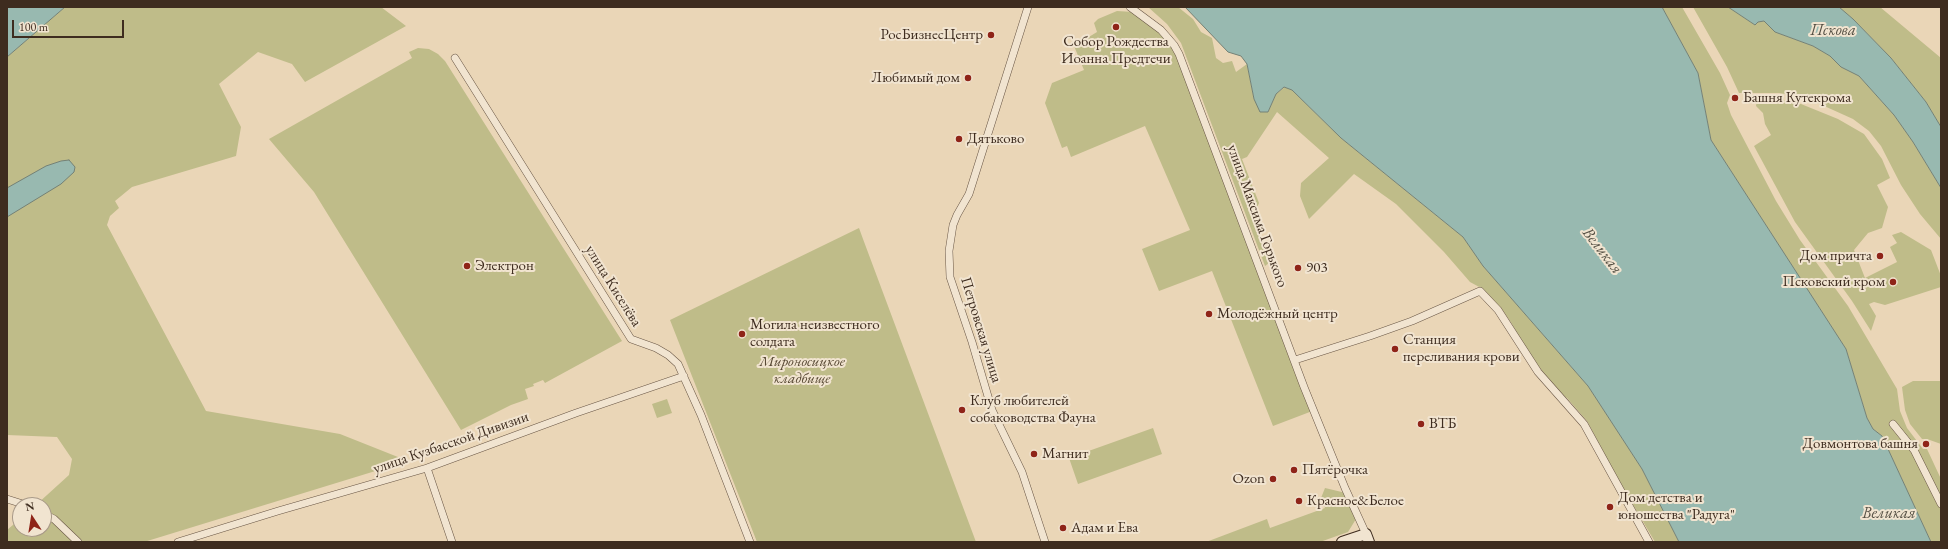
<!DOCTYPE html>
<html>
<head>
<meta charset="utf-8">
<style>
	body { margin:0 }
	#map { position:relative; width:1948px; height:549px; overflow:hidden; background:#ead6b7; font-family:"EB Garamond",serif }
	canvas { display:block }
	.frame { position:absolute; inset:0; border:8px solid #3e2c1f; pointer-events:none }
	.north { position:absolute; left:12px; top:497px; width:40px; height:40px; box-sizing:border-box; background:#f1e4d0; border:1px solid #a99a89; border-radius:50%; rotate:348deg; font-size:11px; font-weight:700; line-height:16px; text-align:center; color:#3e2c1f }
	.north::after { content:''; display:block; margin:auto; width:14px; height:18px; background:#8f2418; clip-path:polygon(50% 0,100% 100%,50% 72%,0 100%) }
	.scale { position:absolute; left:12px; top:20px; width:112px; height:18px; box-sizing:border-box; border:2px solid #3e2c1f; border-top:0; padding-left:5px; font-size:12px; line-height:14px; white-space:nowrap; color:#3e2c1f; -webkit-text-stroke:3px #f1e4d0; paint-order:stroke }
</style>
</head>
<body>
<div id="map">
<canvas width="1948" height="549"></canvas>
<div class="frame"></div>
<div class="north">N</div>
<div class="scale">100 m</div>
</div>
<script>
const c = document.querySelector('canvas').getContext('2d');
c.lineJoin = 'round';
function fillPath(path, color) {
  c.fillStyle = color;
  c.fill(path, 'evenodd');
}
function toPath(rows) {
  const path = new Path2D();
  for (const r of rows) {
    path.moveTo(r[0], r[1]);
    for (let i = 2; i < r.length; i += 2) path.lineTo(r[i], r[i + 1]);
  }
  return path;
}
function trace(path, color, width, dash) {
  c.strokeStyle = color;
  c.lineWidth = width;
  c.lineCap = dash ? 'butt' : 'round';
  c.setLineDash(dash || []);
  c.stroke(path);
}
function drawText(font, color, halo, rows, align = 'center') {
  c.font = font + ' "EB Garamond",serif';
  c.lineWidth = 4;
  c.setLineDash([]);
  c.textBaseline = 'middle';
  c.strokeStyle = halo;
  c.fillStyle = color;
  for (const [text, x, y, turn = 0] of rows) {
    c.save();
    c.translate(x, y);
    c.rotate((+turn || 0) * Math.PI / 180);
    c.textAlign = isNaN(turn) ? turn : align;
    if (halo) c.strokeText(text, 0, 0);
    c.fillText(text, 0, 0);
    c.restore();
  }
}
const green = toPath([
	[65,7,381,7,406,26,305,82,292,64,258,52,219,84,241,127,236,156,132,187,115,201,119,208,110,216,107,225,206,411,340,434,408,461,144,542,7,542,7,530,20,519,20,529,44,529,44,505,36,505,69,475,72,459,57,437,7,435,7,57],
	[1148,7,1178,7,1193,19,1201,32,1212,38,1216,58,1223,63,1232,61,1236,72,1247,64,1254,99,1268,112,1276,94,1285,87,1292,90,1341,138,1463,237,1483,266,1588,386,1642,469,1679,542,1655,542,1615,474,1587,421,1567,398,1561,395,1541,370,1520,340,1512,324,1501,308,1483,289,1470,282,1444,252,1396,204,1354,174,1309,219,1300,196,1301,183,1329,158,1277,112,1247,157,1242,159,1259,203,1253,217,1269,263,1265,266,1181,43,1167,24],
	[1662,7,1682,7,1720,73,1730,95,1727,103,1731,115,1776,201,1800,240,1848,306,1897,389,1900,411,1907,428,1923,449,1927,449,1941,479,1941,542,1931,542,1882,436,1873,429,1867,418,1846,349,1711,140,1698,73],
	[1693,7,1728,7,1755,25,1758,22,1764,21,1775,32,1813,46,1830,56,1841,67,1859,76,1894,115,1913,142,1941,188,1941,239,1920,214,1901,185,1881,146,1869,131,1853,119,1822,105,1792,95,1779,93,1739,93,1727,67],
	[1839,7,1880,7,1941,58,1941,127,1926,102,1891,58,1853,19],
	[1117,11,1133,12,1160,33,1176,54,1315,410,1273,426,1212,271,1159,291,1142,249,1190,230,1145,126,1071,157,1067,146,1062,148,1045,103,1052,83,1084,70,1074,46,1097,32,1094,23,1098,19],
	[418,48,429,49,438,54,445,61,622,341,545,383,543,380,533,384,534,386,525,389,528,399,511,405,461,430,314,192,269,139,412,58,409,52],
	[1757,99,1778,99,1801,104,1838,119,1864,134,1882,159,1890,178,1877,185,1888,207,1882,228,1868,233,1854,250,1865,278,1897,262,1890,247,1897,243,1892,235,1901,232,1931,250,1941,276,1941,287,1885,305,1874,302,1869,304,1876,316,1871,331,1852,301,1795,222,1754,146,1771,135,1765,124,1763,113,1756,106],
	[859,228,863,239,976,542,757,542,670,320],
	[1913,381,1941,381,1941,444,1927,439,1922,439,1910,424,1905,410,1902,387],
	[667,399,672,413,657,418,652,404],
	[1153,428,1162,454,1078,484,1069,458],
	[1325,488,1346,493,1356,519,1348,532,1320,542,1206,542,1267,519,1270,528,1325,508,1321,498]
]);
const water = toPath([
	[7,7,65,7,7,57,7,7],
	[1185,7,1662,7,1698,73,1711,140,1846,349,1867,418,1873,429,1882,436,1931,542,1679,542,1642,469,1588,386,1483,266,1463,237,1341,138,1292,90,1284,87,1276,94,1268,112,1260,112,1254,99,1247,64,1241,56,1228,52,1185,7],
	[1728,7,1839,7,1853,19,1891,58,1926,102,1941,127,1941,188,1913,142,1894,115,1859,76,1841,67,1830,56,1813,46,1775,32,1764,21,1758,22,1755,25,1728,7],
	[69,160,75,167,74,172,61,184,7,217,7,188,46,166,61,161,69,160]
]);
const street = toPath([
	[1028,7,969,194,957,215,953,225,949,251,950,277,972,342,992,410,1022,472,1045,542],
	[1130,7,1161,30,1174,45,1179,54,1304,387,1345,488,1366,534],
	[455,58,631,339,656,348,668,355,678,364,701,415,750,542],
	[1295,360,1370,336,1412,321,1480,291,1498,310,1538,372,1584,424,1649,542],
	[1893,424,1914,450,1941,504],
	[427,468,452,542],
	[7,499,26,505],
	[44,514,54,519,78,542],
	[178,542,278,511,427,468,576,413,684,376]
]);
const secondary = toPath([
	[1342,542,1366,534,1369,542]
]);
const markers = [
	[1116,27,4,"#8f2418"],
	[991,35,4,"#8f2418"],
	[968,78,4,"#8f2418"],
	[1735,98,4,"#8f2418"],
	[959,139,4,"#8f2418"],
	[1880,256,4,"#8f2418"],
	[467,266,4,"#8f2418"],
	[1298,268,4,"#8f2418"],
	[1893,282,4,"#8f2418"],
	[1209,314,4,"#8f2418"],
	[742,334,4,"#8f2418"],
	[1395,349,4,"#8f2418"],
	[962,410,4,"#8f2418"],
	[1421,424,4,"#8f2418"],
	[1926,444,4,"#8f2418"],
	[1034,454,4,"#8f2418"],
	[1294,470,4,"#8f2418"],
	[1273,479,4,"#8f2418"],
	[1299,501,4,"#8f2418"],
	[1610,507,4,"#8f2418"],
	[1063,528,4,"#8f2418"]
];
const poiNames = [
	["РосБизнесЦентр",983,35,"right"],
	["Собор Рождества",1116,42,"center"],
	["Иоанна Предтечи",1116,59,"center"],
	["Любимый дом",960,78,"right"],
	["Башня Кутекрома",1743,98],
	["Дятьково",967,139],
	["Дом причта",1872,256,"right"],
	["Электрон",475,266],
	["903",1306,268],
	["Псковский кром",1885,282,"right"],
	["Молодёжный центр",1217,314],
	["Могила неизвестного",750,325],
	["солдата",750,342],
	["Станция",1403,340],
	["переливания крови",1403,357],
	["Клуб любителей",970,401],
	["собаководства Фауна",970,418],
	["ВТБ",1429,424],
	["Довмонтова башня",1918,444,"right"],
	["Магнит",1042,454],
	["Пятёрочка",1302,470],
	["Ozon",1265,479,"right"],
	["Дом детства и",1618,498],
	["юношества \"Радуга\"",1618,515],
	["Красное&Белое",1307,501],
	["Адам и Ева",1071,528]
];
const streetNames = [
	["улица Максима Горького",1257,216,70],
	["улица Киселёва",613,286,58],
	["Петровская улица",981,330,73],
	["улица Кузбасской Дивизии",451,443,-19]
];
const parkNames = [
	["Мироносицкое",802,362],
	["кладбище",802,379]
];
const waterNames = [
	["Пскова",1833,31],
	["Великая",1602,251,52],
	["Великая",1889,514]
];
fillPath(green, '#bfbc89');
fillPath(water, '#98b9b0');
trace(water, '#748176', 1);
trace(street, '#695645', 8);
trace(secondary, '#3e2c1f', 12);
trace(street, '#f1e4d0', 7);
trace(secondary, '#f1e4d0', 10);
for (const [x, y, r, color] of markers) {
  const dot = new Path2D();
  dot.arc(x, y, r, 0, 2 * Math.PI);
  c.fillStyle = color;
  c.fill(dot);
  trace(dot, '#f1e4d0', 1.5);
}
drawText('15px', '#3e2c1f', '#f1e4d0', poiNames, 'left');
drawText('15px', '#3e2c1f', '#f1e4d0', streetNames);
drawText('italic 15px', '#584934', '#f1e4d0', parkNames);
drawText('italic 16px', '#544f43', '#f1e4d0', waterNames);
</script>
</body>
</html>
